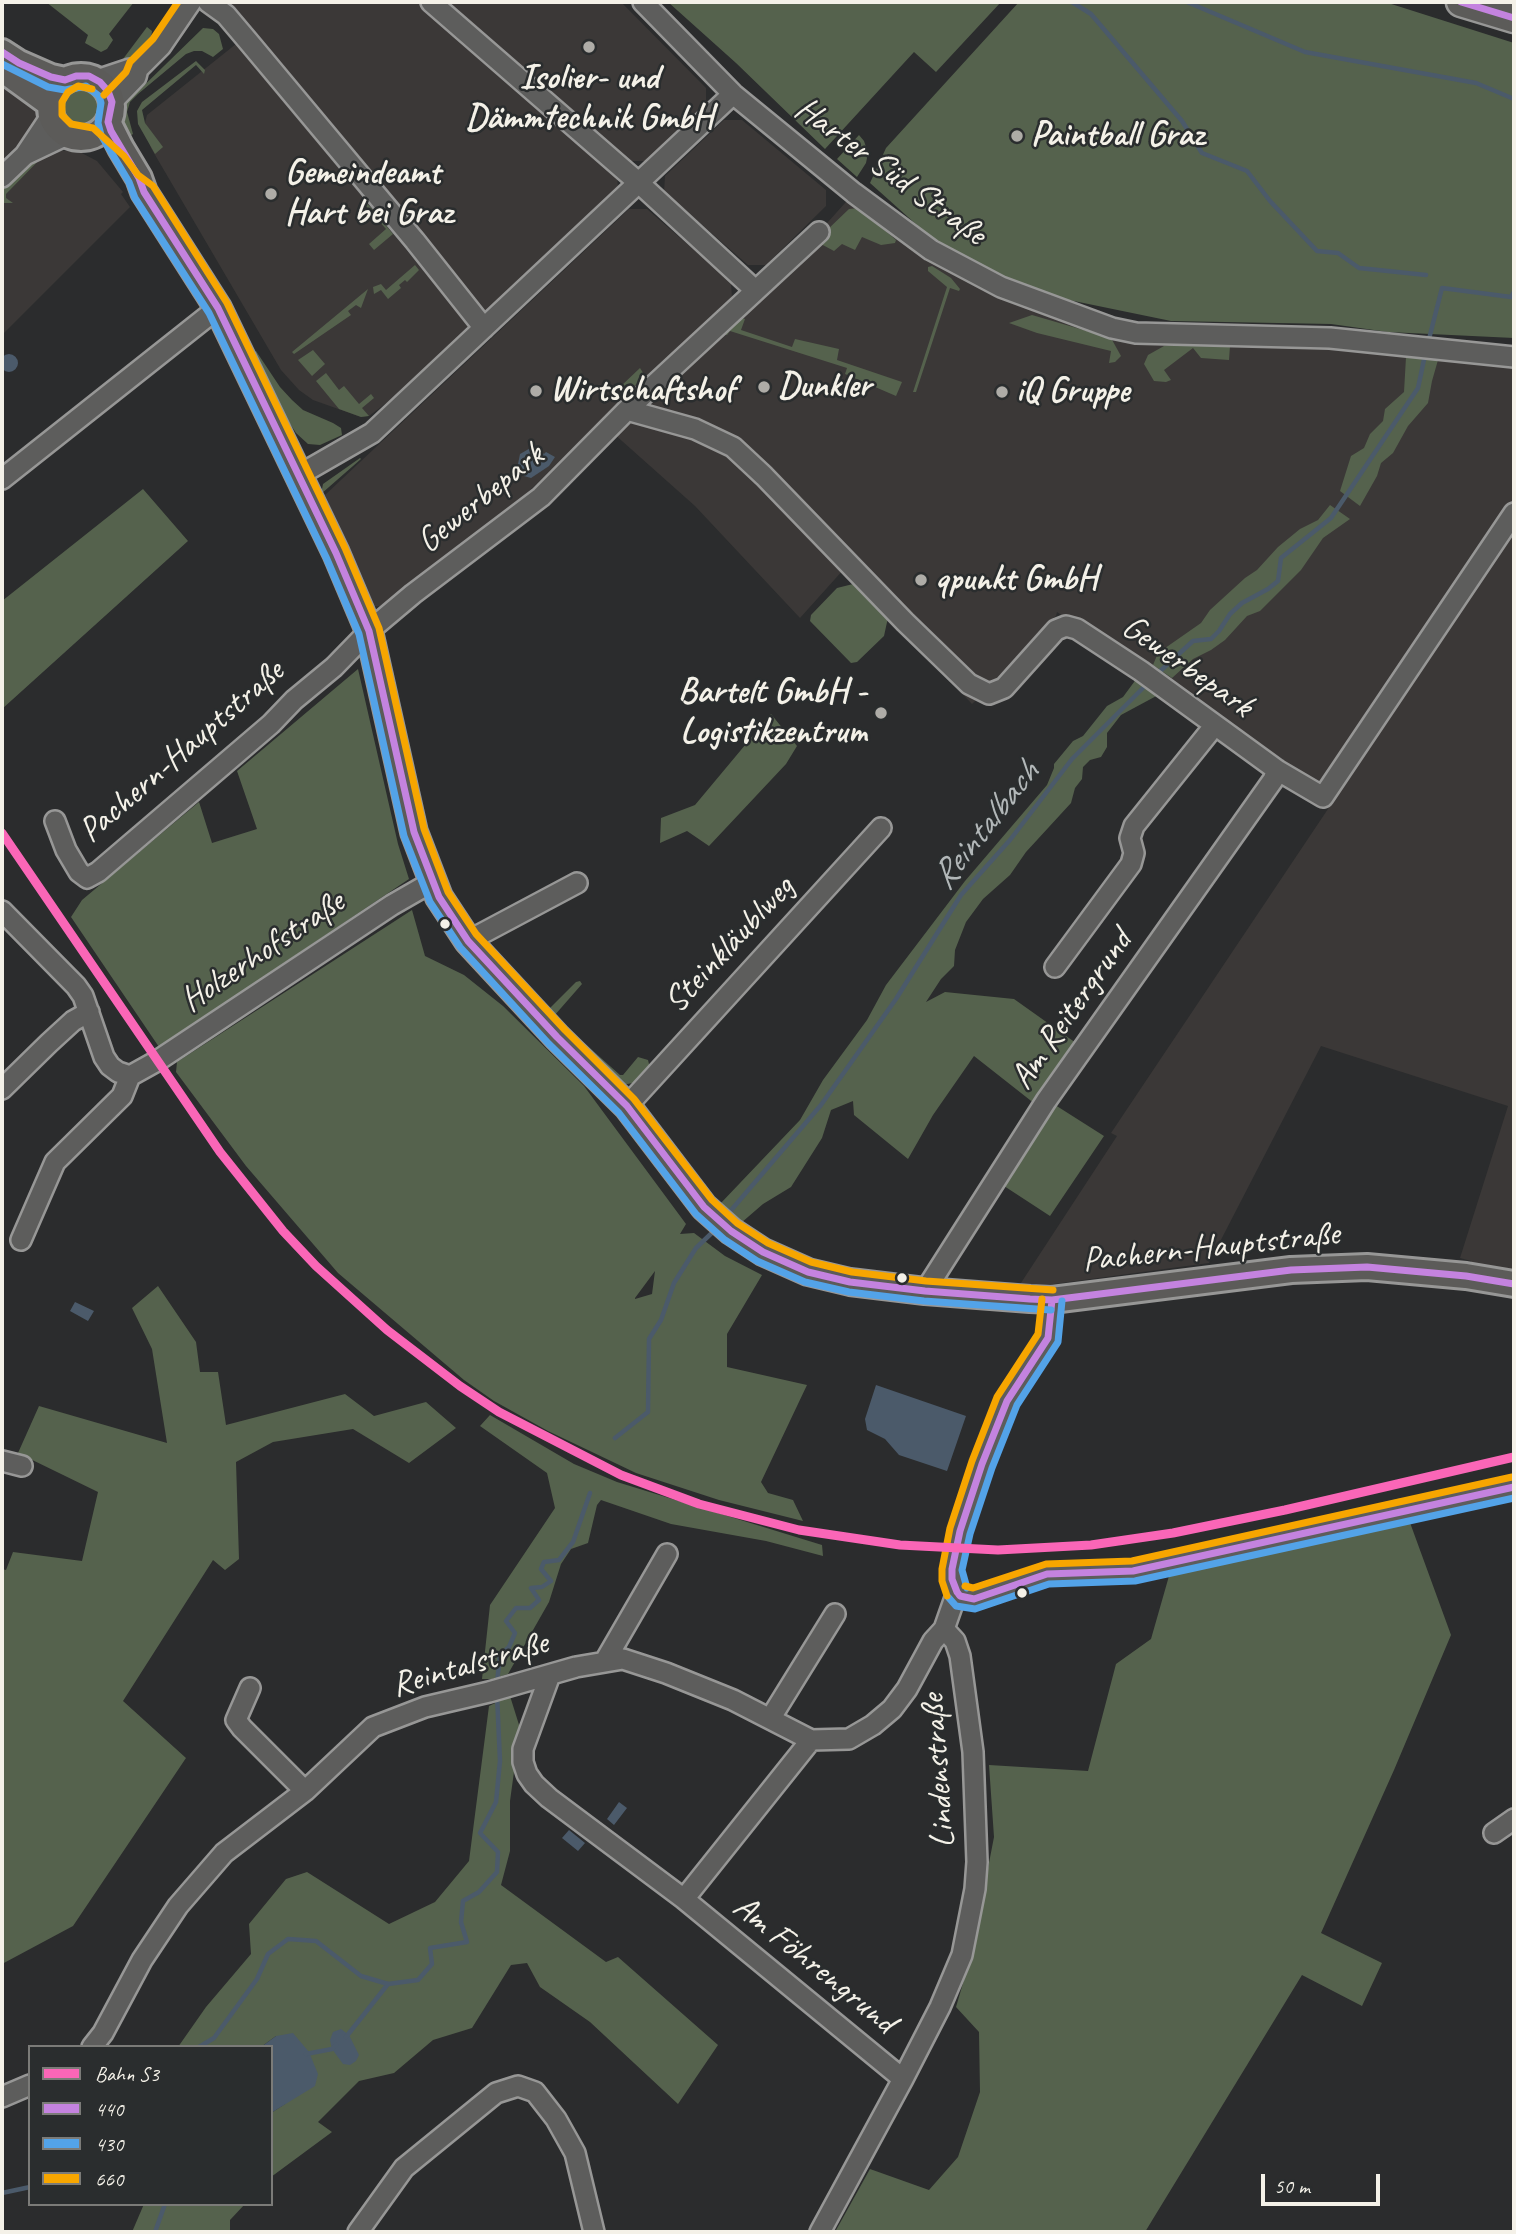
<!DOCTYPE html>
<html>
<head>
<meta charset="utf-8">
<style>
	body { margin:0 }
	#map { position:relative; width:1516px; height:2234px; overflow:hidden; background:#2b2c2d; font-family:Caveat,sans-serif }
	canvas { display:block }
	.frame { position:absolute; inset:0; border:4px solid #f4f1e8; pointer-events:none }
	.legend { position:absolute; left:28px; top:2045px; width:245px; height:161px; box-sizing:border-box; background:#2a2d2e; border:2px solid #7b7b78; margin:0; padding:9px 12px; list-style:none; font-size:21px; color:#f4f1e8 }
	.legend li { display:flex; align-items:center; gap:14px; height:35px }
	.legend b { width:35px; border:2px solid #7b7b78 }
	.scale { position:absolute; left:1261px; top:2174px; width:119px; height:32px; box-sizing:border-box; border:4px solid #f4f1e8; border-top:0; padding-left:9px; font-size:21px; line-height:24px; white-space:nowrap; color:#f4f1e8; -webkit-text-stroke:5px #2a2d2e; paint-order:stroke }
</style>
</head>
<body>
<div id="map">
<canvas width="1516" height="2234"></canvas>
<div class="frame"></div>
<ul class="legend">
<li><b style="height:9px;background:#fa66b7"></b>Bahn S3</li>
<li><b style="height:9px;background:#c483df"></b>440</li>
<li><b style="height:9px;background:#53a3e8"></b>430</li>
<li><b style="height:9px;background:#f7a600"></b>660</li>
</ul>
<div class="scale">50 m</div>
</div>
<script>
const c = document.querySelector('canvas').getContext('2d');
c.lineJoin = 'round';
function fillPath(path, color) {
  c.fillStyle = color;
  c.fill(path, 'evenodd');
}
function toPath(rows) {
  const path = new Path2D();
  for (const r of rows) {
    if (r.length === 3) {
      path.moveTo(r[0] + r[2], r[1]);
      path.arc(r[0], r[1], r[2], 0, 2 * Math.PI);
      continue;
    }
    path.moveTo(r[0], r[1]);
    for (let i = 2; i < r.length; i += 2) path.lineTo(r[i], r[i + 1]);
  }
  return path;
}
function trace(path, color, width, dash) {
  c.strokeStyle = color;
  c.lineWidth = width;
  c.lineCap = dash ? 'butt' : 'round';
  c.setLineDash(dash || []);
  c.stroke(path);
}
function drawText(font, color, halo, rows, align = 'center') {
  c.font = font + ' Caveat,sans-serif';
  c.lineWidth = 5;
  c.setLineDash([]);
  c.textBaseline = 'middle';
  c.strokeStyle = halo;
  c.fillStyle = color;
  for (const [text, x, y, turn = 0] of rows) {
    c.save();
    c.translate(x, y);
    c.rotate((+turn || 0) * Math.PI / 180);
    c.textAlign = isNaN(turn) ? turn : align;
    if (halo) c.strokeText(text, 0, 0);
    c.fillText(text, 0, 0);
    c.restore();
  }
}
const built = toPath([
	[226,2,419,2,617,174,618,189,484,315],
	[444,2,621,2,706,88,706,104,646,161,628,161],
	[236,44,471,328,393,398,369,416,361,417,313,400,299,390,281,370,151,148,145,123,147,115],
	[2,81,33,102,39,116,36,131,55,151,76,150,97,161,123,192,121,194,130,207,2,335],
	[724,120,742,120,826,190,826,206,766,265,748,265,664,192,665,176],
	[854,193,931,250,1136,333,1514,357,1514,1284,1466,1276,1471,1261,1460,1258,1508,1106,1321,1046,1209,1263,1017,1289,1117,1136,1111,1133,1334,800,1057,612,1056,616,1049,621,990,687,972,704,844,569,800,618,695,506,613,433,819,232],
	[629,209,647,209,731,282,732,298,505,514,387,607,372,606,325,495]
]);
const green = toPath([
	[46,2,134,2,109,34,113,40,107,49,101,52,85,43,88,35],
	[668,2,1001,2,936,72,914,52,825,149,736,63],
	[1019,2,1385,2,1514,43,1514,338,1388,332,1331,324,1171,321,1035,293,937,243,870,183,886,148],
	[147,27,152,31,151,38,125,62,123,59],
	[203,28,213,29,219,34,223,49,213,57,202,51,194,51,186,54,138,94,130,102,127,112,133,134,127,138,121,123,127,102],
	[196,61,205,70,204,74,196,65,142,110,145,123,163,147,155,154,138,124,137,111,142,102],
	[80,107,18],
	[859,135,864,141,868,153,866,163,857,177,837,159],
	[45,154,6,194,6,198,13,203,4,203,2,191,11,178,34,156],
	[367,203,393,234,374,250,369,244,386,229,365,205],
	[859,208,896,240,895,243,881,245,862,237,855,250,842,244,834,251,819,243,802,254,849,209],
	[415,265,419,270,407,282,405,280,399,285,401,288,388,299,381,290,374,294,373,287,381,284,386,290],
	[932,266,951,278,960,289,959,291,950,288,916,392,913,392,947,287,928,271,928,267],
	[368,289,361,308,356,305,348,311,351,315,294,354,292,352],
	[1032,315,1111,338,1121,356,1115,362,1109,363,1111,351,1037,333,1009,323],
	[739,317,745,319,741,330,792,347,795,339,839,349,837,360,902,382,896,396,845,374,847,368,730,331,727,335,718,334],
	[1185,344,1230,346,1229,360,1201,358,1193,348,1164,370,1171,380,1166,382,1154,381,1144,364,1148,355,1164,346],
	[313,350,325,364,312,376,298,360],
	[256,351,280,387,292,400,303,410,333,423,341,428,342,435,320,445,308,444,296,433,274,399,252,354],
	[1406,357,1438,360,1432,381,1428,403,1408,426,1393,453,1381,463,1377,476,1360,506,1340,491,1351,456,1364,448,1370,434,1383,421,1385,409,1404,392],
	[640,368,645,376,626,394,621,386],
	[326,373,339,390,344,386,359,404,371,394,374,398,362,408,369,416,361,417,339,409,316,381],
	[360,458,361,459,321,494,323,484],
	[143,489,188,541,2,709,2,601],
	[1330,505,1350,519,1323,538,1301,570,1260,611,1247,616,1225,640,1211,650,1193,659,1172,678,1153,665,1158,653,1201,623,1210,610,1245,578,1257,570,1278,547,1300,529,1318,520],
	[857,583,889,613,884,636,857,662,851,663,810,621,811,615,837,588],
	[358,669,398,844,409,879,159,1047,71,917,82,900,199,802,212,843,257,829,237,771],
	[1137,678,1160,694,1121,715,1107,733,1107,747,1101,757,1090,760,1083,767,1082,779,1075,788,1071,803,1026,852,1010,875,983,899,966,922,955,950,954,966,941,979,926,1002,945,992,1014,999,1076,1043,1035,1104,974,1056,933,1115,908,1159,854,1115,853,1101,831,1110,822,1138,791,1187,763,1204,741,1223,720,1204,800,1120,823,1080,867,1020,886,985,965,881,1047,785,1054,768,1054,764,1073,741,1083,736,1107,706,1123,697],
	[771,714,797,746,786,764,709,846,687,831,660,843,661,818,695,805],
	[412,910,425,956,464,975,503,1006,584,1086,686,1224,680,1234,694,1233,725,1256,762,1275,727,1334,727,1367,807,1385,761,1482,768,1493,793,1500,803,1521,719,1500,636,1473,548,1431,494,1401,464,1380,338,1273,246,1166,176,1072,177,1062],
	[655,1271,652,1294,635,1299,635,1298],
	[580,981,582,984,554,1016,620,1075,623,1075,638,1057,648,1060,650,1068,637,1082,623,1085,548,1013,549,1009,576,982],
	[1052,1103,1104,1136,1050,1216,1001,1184],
	[158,1286,196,1342,200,1372,218,1372,226,1425,345,1394,374,1416,426,1402,456,1428,409,1463,353,1429,273,1442,236,1462,239,1559,225,1570,213,1560,123,1701,186,1758,73,1926,2,1964,2,1569,6,1570,13,1552,82,1561,98,1492,18,1453,39,1406,167,1443,152,1349,132,1308],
	[490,1415,574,1464,617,1482,822,1545,823,1556,766,1541,671,1524,601,1500,597,1505,588,1543,571,1549,561,1564,549,1602,508,1674,492,1679,482,1679,490,1605,555,1508,547,1473,480,1426],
	[1401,1498,1451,1635,1394,1770,1321,1933,1382,1963,1362,2006,1302,1975,1145,2232,835,2232,870,2169,929,2190,958,2157,980,2092,979,2032,956,2007,971,1956,994,1837,989,1765,1088,1771,1116,1664,1151,1639,1175,1555],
	[510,1696,520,1728,510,1801,510,1851,501,1885,606,1962,618,1957,718,2045,678,2104,590,2022,540,1987,527,1963,511,1965,472,2028,433,2040,394,2073,359,2081,318,2122,332,2132,271,2177,271,2113,285,2104,276,2036,261,2047,178,2047,206,2007,251,1954,249,1924,286,1879,307,1872,389,1924,435,1902,469,1861,489,1706],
	[144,2204,245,2204,230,2220,230,2232,132,2232]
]);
const water = toPath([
	[9,363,9],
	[534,446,544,454,546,452,555,457,549,466,531,478,524,476,517,469,520,454],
	[75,1302,94,1311,88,1321,70,1311],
	[876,1385,966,1416,947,1471,899,1455,885,1439,867,1430,865,1419],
	[619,1802,627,1808,614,1825,607,1819],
	[569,1830,585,1843,578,1851,562,1838],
	[341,2029,349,2035,359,2055,356,2061,350,2065,343,2064,332,2049,330,2040,333,2032],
	[293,2033,309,2052,318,2074,315,2086,271,2113,271,2047,261,2047,276,2036]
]);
const stream = toPath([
	[1072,2,1091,14,1182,121,1202,153,1247,171,1270,201,1317,251,1338,253,1359,268,1426,275],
	[1187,2,1305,52,1476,83,1514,99],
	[1428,343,1442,288,1511,297,1514,292],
	[1157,674,1193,641,1211,639,1219,631,1230,614,1242,603,1268,589,1278,581,1281,558,1331,518,1418,388,1425,355],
	[727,1215,821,1105,896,999,961,895,1010,840,1072,759,1148,683],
	[615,1438,648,1412,649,1339,661,1320,674,1283,696,1248,717,1228],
	[497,1683,500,1655,509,1647,515,1633,506,1621,516,1608,530,1608,539,1600,531,1588,542,1587,551,1581,541,1569,544,1562,559,1560,573,1542,590,1493],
	[346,2037,388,1984],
	[199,2047,214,2038,257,1979,268,1954,288,1939,316,1941,361,1976,388,1984,418,1980,432,1964,430,1948,467,1942,461,1922,463,1901,479,1892,497,1872,498,1852,480,1833,496,1802,500,1761,497,1695],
	[306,2054,332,2049,336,2045],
	[2,2193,30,2187],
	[155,2232,165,2204]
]);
const minor = toPath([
	[208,2,226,15,248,41,415,241,484,328],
	[431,2,639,183,755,290],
	[643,2,733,94,854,193,931,250,1001,287,1112,328,1136,333,1330,338,1514,357],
	[97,80,130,69,138,69,161,46,191,2],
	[112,102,136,77,138,69],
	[25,155,67,135],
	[2,177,25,155,51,116],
	[627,410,695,429,733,447,764,476,905,622,969,684,989,694,1004,688,1056,630,1066,626,1077,629,1141,671,1277,770,1323,797,1514,513],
	[299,475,372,433,733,94],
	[2,479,218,308],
	[55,821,66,850,79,872,87,878,98,872,271,724,294,700,334,667,369,631,413,594,541,497,627,410,819,232],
	[2,911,76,986,83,996,104,1057,110,1066,118,1072,130,1076,157,1061,392,905,432,882],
	[468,941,577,883],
	[1055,967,1131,864,1134,853,1130,838,1134,826,1215,725],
	[2,1089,49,1043,73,1021,89,1012],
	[627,1106,881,828],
	[21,1240,55,1162,122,1096,130,1076],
	[925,1291,1046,1101,1273,780,1277,770],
	[2,1461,22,1466],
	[957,1592,960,1596,974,1599,1047,1574,1133,1571,1514,1487],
	[605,1661,667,1554],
	[550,1675,523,1749,523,1762,527,1774,534,1784,549,1798,684,1899],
	[250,1688,236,1720,242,1728,305,1791],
	[770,1719,835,1614],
	[811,1740,684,1899,903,2079],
	[1494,1833,1514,1819],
	[92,2047,103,2033,142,1960,178,1906,224,1853,305,1791,373,1727,425,1707,489,1692,576,1667,623,1659,666,1673,733,1700,811,1740,849,1739,873,1725,892,1709,907,1689,933,1641,944,1629,957,1592,952,1579,952,1569,960,1531,982,1464,1007,1401,1015,1386,1048,1338,1052,1300],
	[2,2097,30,2085],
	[358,2232,404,2168,496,2093,518,2086,535,2092,556,2119,575,2153,594,2232],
	[820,2232,903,2079,940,2007,962,1955,975,1889,977,1862,973,1752,960,1656,955,1641,944,1629]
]);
const major = toPath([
	[2,52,19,63,51,77,65,80],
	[2,69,50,104],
	[81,107,31],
	[108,122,121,148,139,178,144,192,218,308,336,553,369,631,414,832,439,897,468,941,557,1037,627,1106,704,1207,731,1231,763,1252,808,1272,850,1282,925,1291,1030,1299,1052,1300,1291,1270,1367,1267,1466,1276,1514,1284]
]);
const highway = toPath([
	[1461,2,1514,18]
]);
const bus1 = toPath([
	[1461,2,1514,18],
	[2,52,19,63,51,77,65,80,76,76,89,76,100,82,108,91,112,102,108,122,111,131,139,178,144,192,218,308,336,553,369,631,414,832,439,897,468,941,557,1037,627,1106,704,1207,731,1231,763,1252,808,1272,850,1282,925,1291,1030,1299,1052,1300,1291,1270,1367,1267,1466,1276,1514,1284],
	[957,1592,960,1596,974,1599,1047,1574,1133,1571,1514,1487],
	[957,1592,952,1579,952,1569,960,1531,982,1464,1007,1401,1048,1338,1052,1300]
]);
const bus2 = toPath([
	[2,64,48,87,65,90,86,86,99,96,101,103,98,123,101,135,129,182,135,198,209,313,326,557,359,634,404,836,430,902,460,947,549,1044,619,1113,696,1214,725,1240,757,1261,805,1282,849,1292,924,1301,1051,1310],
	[967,1588,962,1570,970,1534,992,1468,1017,1405,1058,1342,1062,1301],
	[949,1598,956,1606,975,1609,1049,1584,1135,1581,1514,1498]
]);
const bus3 = toPath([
	[92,89,78,86,68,92,62,102,62,115,71,124,93,128,124,156,138,175,153,186,227,303,345,548,379,628,424,829,448,892,476,934,565,1030,634,1099,712,1200,737,1223,768,1243,811,1262,852,1272,926,1281,1053,1290],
	[104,95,126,72,130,62,153,39,178,2],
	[965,1586,973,1588,1046,1564,1132,1561,1512,1477],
	[947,1596,942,1581,942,1569,950,1528,972,1461,997,1397,1038,1334,1042,1299]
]);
const rail1 = toPath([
	[2,833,220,1152,283,1231,316,1266,387,1330,460,1386,499,1412,621,1475,699,1504,799,1530,900,1545,998,1550,1091,1545,1173,1533,1285,1510,1514,1457]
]);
const markers = [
	[589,47,7,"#aeaca7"],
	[1017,136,7,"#aeaca7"],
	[271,194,7,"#aeaca7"],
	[764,387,7,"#aeaca7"],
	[536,391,7,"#aeaca7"],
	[1002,392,7,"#aeaca7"],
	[921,580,7,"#aeaca7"],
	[881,713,7,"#aeaca7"],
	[445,924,6,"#f4f1e8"],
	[902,1278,6,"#f4f1e8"],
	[1022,1593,6,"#f4f1e8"]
];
const poiNames = [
	["Isolier- und",589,79,"center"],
	["Dämmtechnik GmbH",589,119,"center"],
	["Paintball Graz",1031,136],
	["Gemeindeamt",285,174],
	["Hart bei Graz",285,214],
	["Dunkler",778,387],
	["Wirtschaftshof",550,391],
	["iQ Gruppe",1016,392],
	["qpunkt GmbH",935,580],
	["Bartelt GmbH -",867,693,"right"],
	["Logistikzentrum",867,733,"right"]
];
const streetNames = [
	["Harter Süd Straße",890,172,36],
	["Gewerbepark",481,499,-39],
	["Gewerbepark",1187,667,35],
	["Pachern-Hauptstraße",182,752,-41],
	["Steinkläublweg",730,945,-47],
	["Holzerhofstraße",263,952,-34],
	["Am Reitergrund",1072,1010,-55],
	["Pachern-Hauptstraße",1211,1248,-6],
	["Reintalstraße",470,1665,-16],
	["Lindenstraße",939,1771,-94],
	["Am Föhrengrund",814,1965,39]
];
const waterNames = [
	["Reintalbach",986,826,-52]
];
fillPath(built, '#3b3837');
fillPath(green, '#55624d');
fillPath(water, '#4b5a6a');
trace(stream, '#4b5a6a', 4.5);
trace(minor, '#979796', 24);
trace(major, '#979796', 30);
trace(highway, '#979796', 33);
trace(minor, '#5d5d5c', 19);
trace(major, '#5c5b59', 24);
trace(highway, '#5c5b59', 28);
trace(bus1, '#c483df', 7);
trace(bus2, '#53a3e8', 7);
trace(bus3, '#f7a600', 7);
trace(rail1, '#fa66b7', 9);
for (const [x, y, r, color] of markers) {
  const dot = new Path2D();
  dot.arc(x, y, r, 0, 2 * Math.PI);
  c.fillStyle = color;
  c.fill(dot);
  trace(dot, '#2a2d2e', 2.5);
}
drawText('bold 35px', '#f4f1e8', '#2a2d2e', poiNames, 'left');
drawText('35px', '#f4f1e8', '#2a2d2e', streetNames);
drawText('italic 37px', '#b2b7b8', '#2a2d2e', waterNames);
</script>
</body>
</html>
